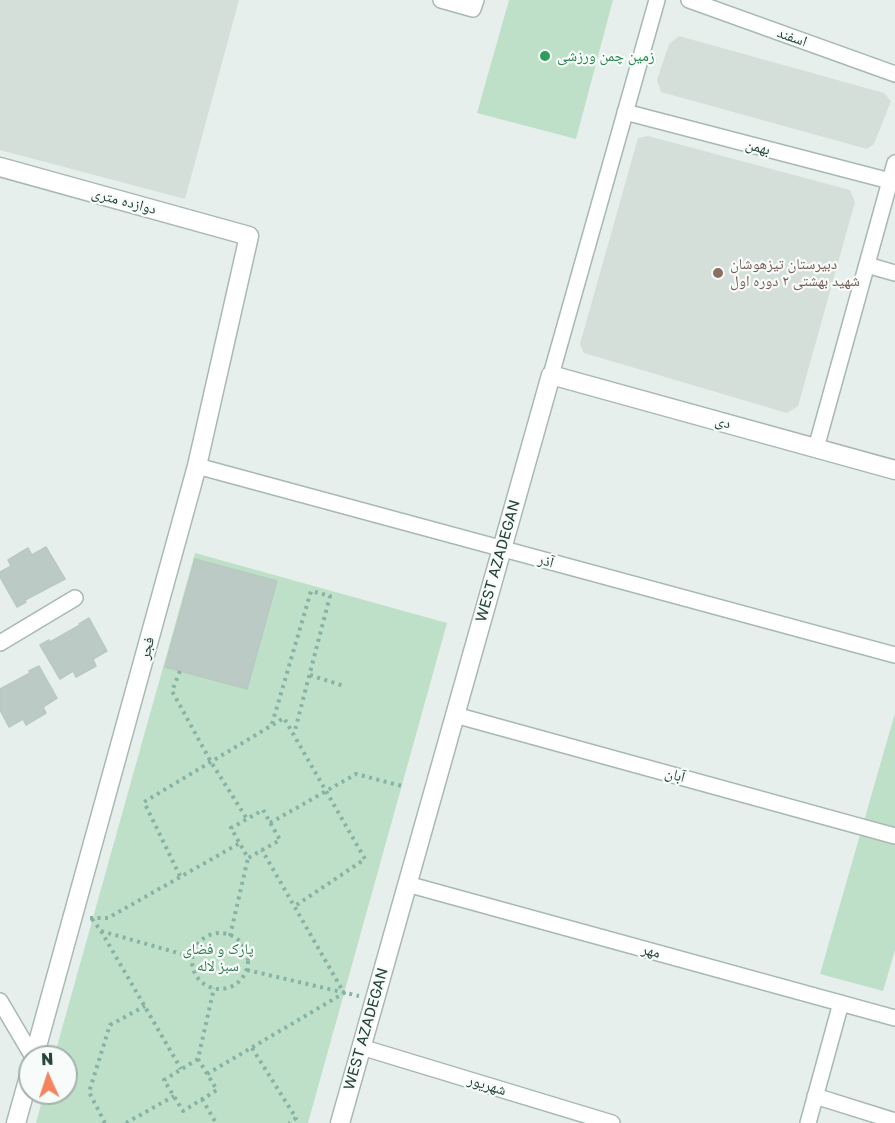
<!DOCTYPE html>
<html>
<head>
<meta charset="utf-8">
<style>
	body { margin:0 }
	#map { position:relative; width:895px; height:1123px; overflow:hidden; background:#e6efeb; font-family:"Golos Text",sans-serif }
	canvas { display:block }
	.north { position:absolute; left:18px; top:1045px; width:60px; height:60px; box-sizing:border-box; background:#f7fbf9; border:2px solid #a3b1ad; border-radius:50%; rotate:357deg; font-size:16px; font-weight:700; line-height:24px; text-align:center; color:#24423a }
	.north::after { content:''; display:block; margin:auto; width:21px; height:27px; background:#f4845f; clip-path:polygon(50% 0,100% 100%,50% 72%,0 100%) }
</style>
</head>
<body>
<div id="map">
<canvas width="895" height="1123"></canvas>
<div class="north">N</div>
</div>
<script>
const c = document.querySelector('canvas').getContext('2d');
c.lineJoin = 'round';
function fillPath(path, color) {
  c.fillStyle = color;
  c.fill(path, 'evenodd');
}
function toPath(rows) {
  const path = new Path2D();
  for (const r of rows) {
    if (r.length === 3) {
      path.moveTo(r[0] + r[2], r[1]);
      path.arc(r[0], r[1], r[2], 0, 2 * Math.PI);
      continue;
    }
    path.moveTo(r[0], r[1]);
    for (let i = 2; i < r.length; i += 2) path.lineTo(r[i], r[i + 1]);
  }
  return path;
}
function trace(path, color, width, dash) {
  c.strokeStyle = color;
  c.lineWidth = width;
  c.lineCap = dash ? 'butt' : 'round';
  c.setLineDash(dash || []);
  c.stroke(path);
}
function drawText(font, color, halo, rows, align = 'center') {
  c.font = font + ' "Golos Text","Noto Naskh Arabic",sans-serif';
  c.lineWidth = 4.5;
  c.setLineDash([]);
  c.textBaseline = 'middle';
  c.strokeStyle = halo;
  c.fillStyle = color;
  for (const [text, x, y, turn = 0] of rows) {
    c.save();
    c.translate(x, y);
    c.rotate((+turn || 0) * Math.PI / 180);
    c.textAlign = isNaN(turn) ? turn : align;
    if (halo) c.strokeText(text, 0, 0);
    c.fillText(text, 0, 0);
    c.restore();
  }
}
const built = toPath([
	[0,0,239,0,185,199,0,150],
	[679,36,884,93,891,101,874,144,867,149,661,92,657,80,669,44],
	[648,136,850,190,855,202,798,406,787,413,584,353,580,344,638,138]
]);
const green = toPath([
	[509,0,613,0,576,139,477,113],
	[195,553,447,623,308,1123,36,1123,44,1093,66,1093,66,1057,54,1057],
	[895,713,895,950,883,991,820,974]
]);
const building = toPath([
	[46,547,65,579,25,600,26,602,17,607,0,577,0,572,11,566,8,560,28,548,32,555,46,547],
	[195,559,277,581,247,689,165,667,195,559],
	[89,618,107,651,93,659,96,666,76,677,73,671,60,679,40,645,49,640,50,642,80,625,79,624,89,618],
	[39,666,57,698,43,707,46,713,26,725,23,719,9,727,0,710,0,689,30,673,29,671,39,666]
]);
const path = toPath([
	[180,671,172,691,211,762,247,819],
	[310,675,344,686],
	[272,724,311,591,330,596,294,734],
	[263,810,280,840,248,858,231,828,263,810],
	[270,823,356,774,402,786],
	[180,876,144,802,284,718,365,859,295,906],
	[90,918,108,918,240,843],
	[92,919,101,931,192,957],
	[101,931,181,1069],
	[220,961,28],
	[230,936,248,858],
	[247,970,359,996],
	[252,1048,296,1118,289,1123],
	[198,1059,164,1080,183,1111,217,1090,198,1059,214,988],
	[207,1074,344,993,262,850],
	[202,1099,216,1123],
	[105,1123,89,1092,110,1025,145,1006],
	[126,1123,174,1096]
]);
const minor = toPath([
	[441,0,473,9,476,0],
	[689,0,895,74],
	[625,112,890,181],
	[867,265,895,273],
	[551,375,657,0],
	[816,448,895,163],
	[197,466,895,655],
	[0,643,75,598],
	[455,715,895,836],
	[407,884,895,1018],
	[0,1001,33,1057],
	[361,1047,612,1123],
	[815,1096,895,1121],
	[808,1123,841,1003]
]);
const tertiary = toPath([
	[0,167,249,236,197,466,34,1057],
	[16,1123,30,1073],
	[340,1123,551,375,895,470]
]);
const markers = [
	[545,56,6,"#2e9e5b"],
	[718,273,6,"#8d6e63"]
];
const streetNames = [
	["اسفند",792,37,20],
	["بهمن",758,147,15],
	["دوازده متری",124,201,15],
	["دی",723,422,15],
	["WEST AZADEGAN",498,561,-74],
	["آذر",546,561,15],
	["فجر",147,648,-75],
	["آبان",675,775,15],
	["مهر",651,951,15],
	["WEST AZADEGAN",366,1029,-74],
	["شهریور",487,1085,17]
];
const leisureNames = [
	["زمین چمن ورزشی",557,56]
];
const educationNames = [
	["دبیرستان تیزهوشان",730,264],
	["شهید بهشتی ۲ دوره اول",730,281]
];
const parkNames = [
	["پارک و فضای",218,949],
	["سبز لاله",218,966]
];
fillPath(built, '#d4dfda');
fillPath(green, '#bfe0c8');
fillPath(building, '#bbcac4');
trace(building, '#b8c9c2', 1.5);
trace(minor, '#a8b8b2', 18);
trace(tertiary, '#a8b8b2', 21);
trace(path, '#86b3a5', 4, [3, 4.5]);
trace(minor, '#fff', 15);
trace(tertiary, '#fff', 18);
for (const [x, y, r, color] of markers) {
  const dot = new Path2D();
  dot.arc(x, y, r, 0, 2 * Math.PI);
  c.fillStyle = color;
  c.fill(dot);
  trace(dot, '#f7fbf9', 2);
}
drawText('15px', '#24423a', '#f7fbf9', streetNames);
drawText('15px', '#27864d', '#f7fbf9', leisureNames, 'left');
drawText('15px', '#785e54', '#f7fbf9', educationNames, 'left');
drawText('15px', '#2d7a4b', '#f7fbf9', parkNames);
</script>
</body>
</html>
